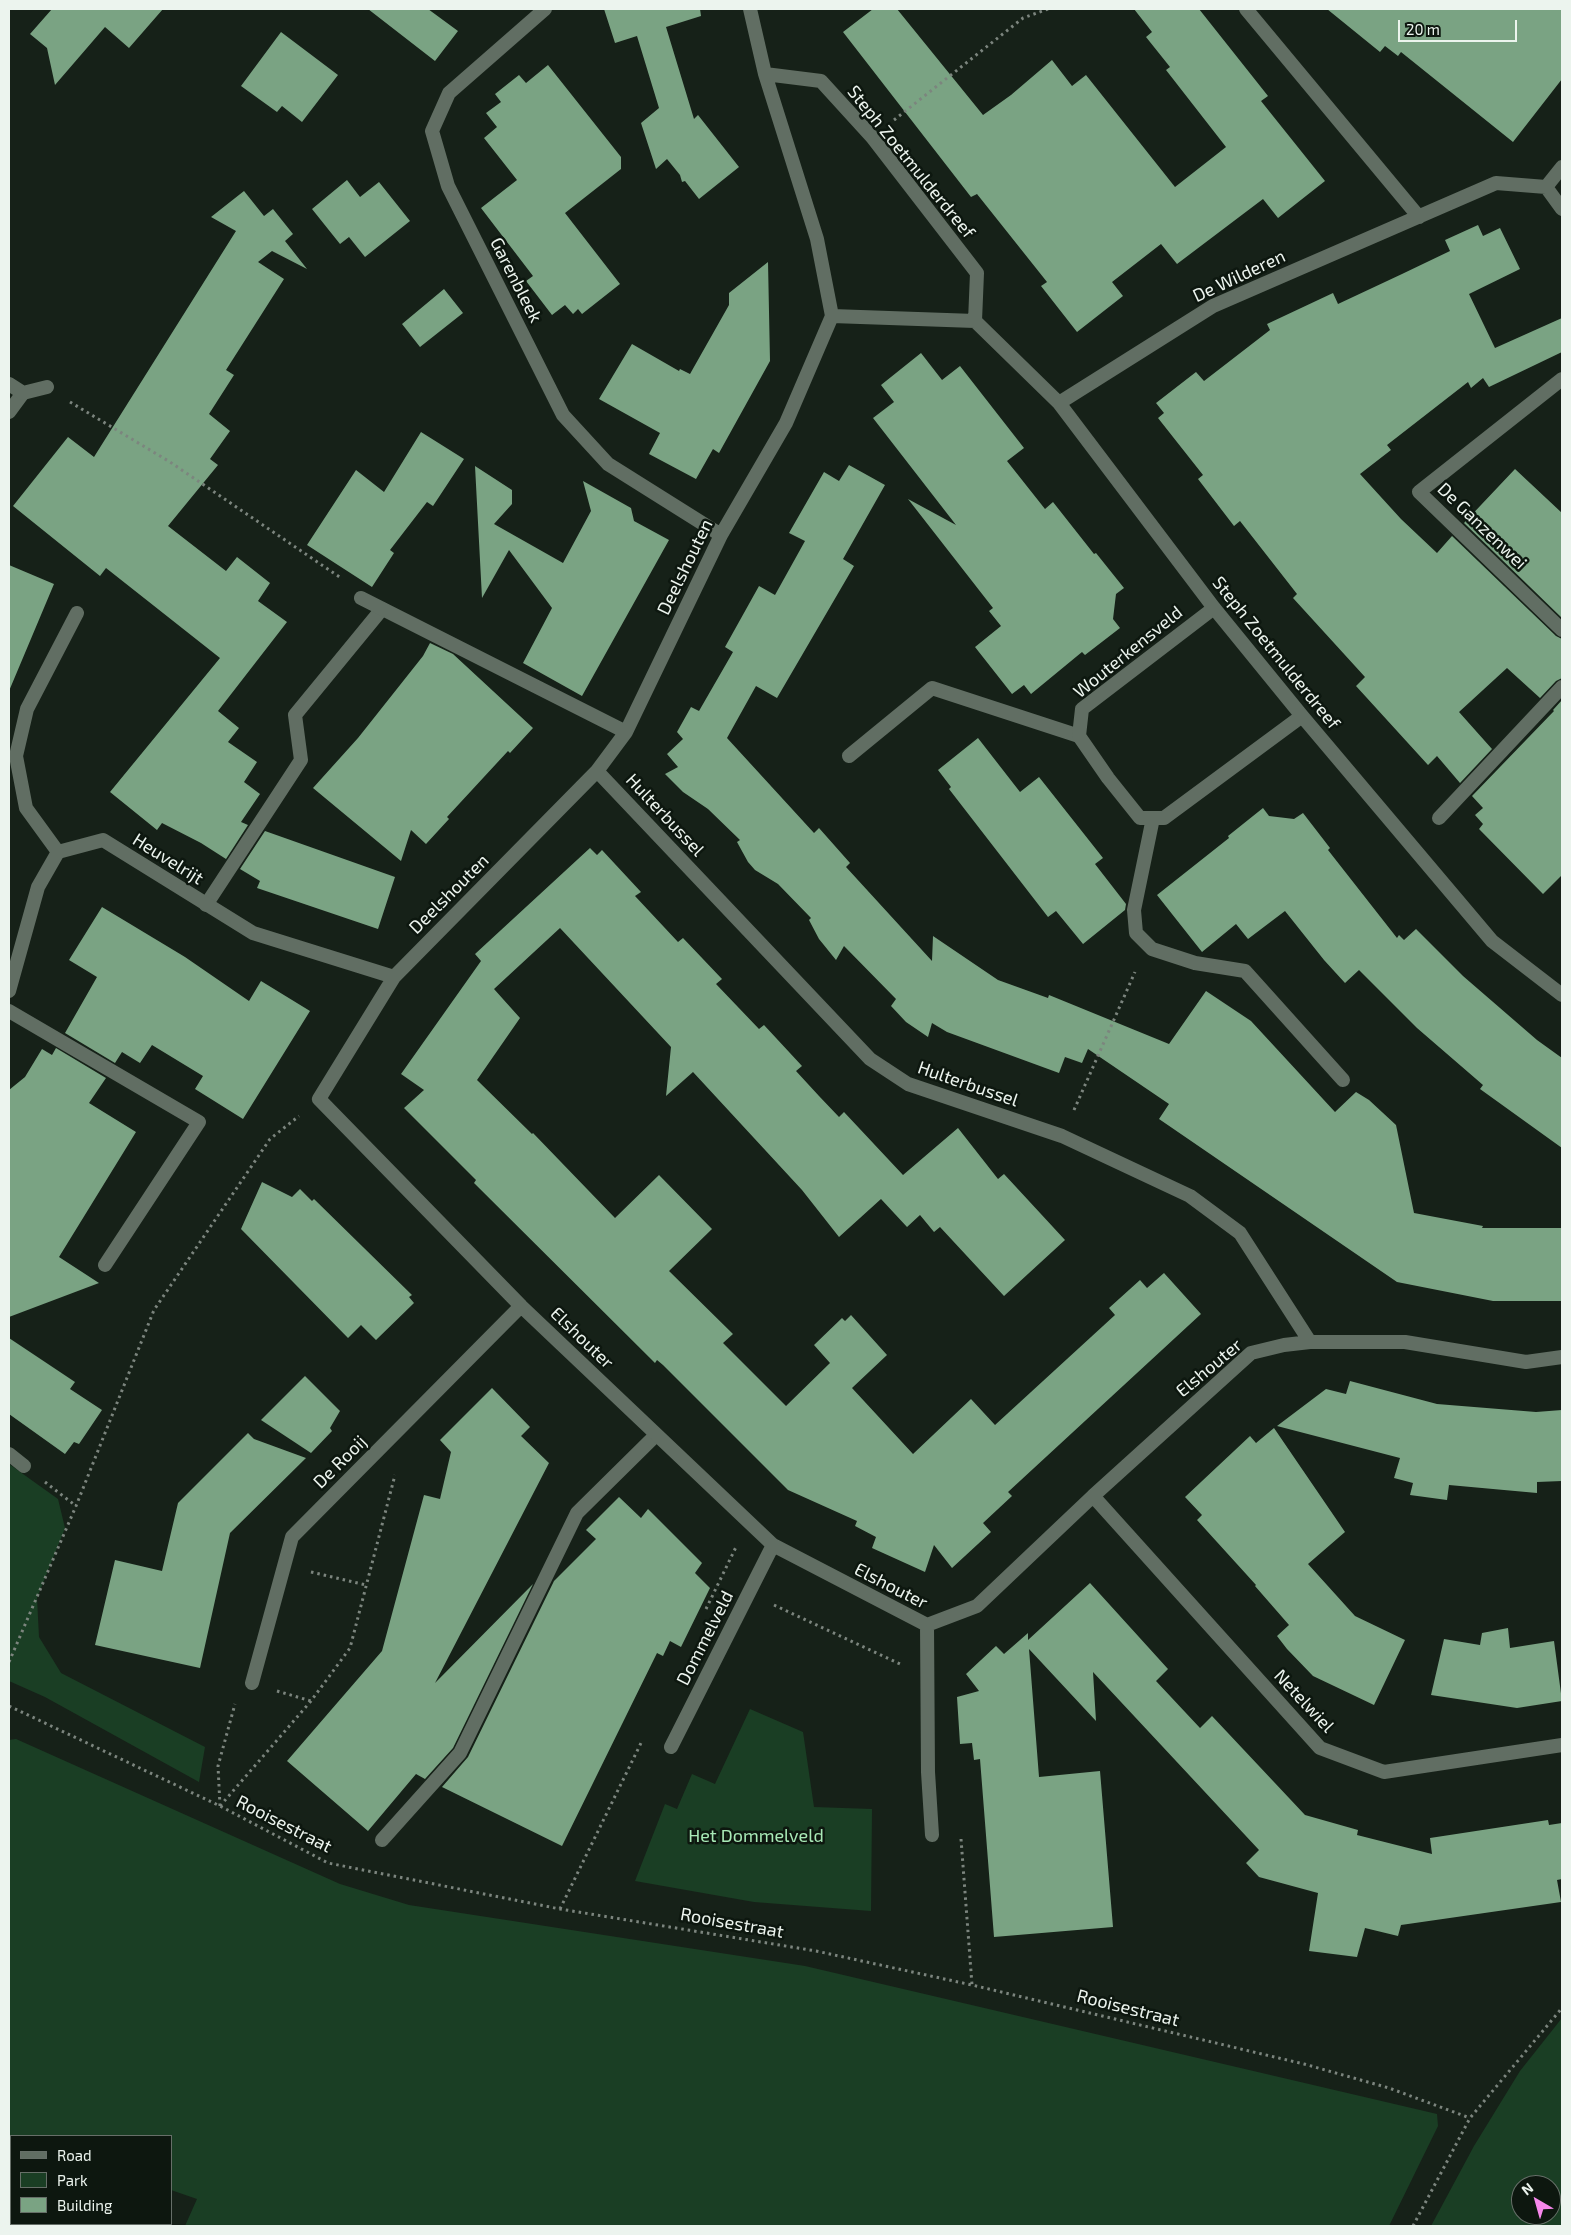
<!DOCTYPE html>
<html>
<head>
<meta charset="utf-8">
<style>
	body { margin:0 }
	#map { position:relative; width:1571px; height:2235px; overflow:hidden; background:#162118; font-family:"Exo 2",sans-serif }
	canvas { display:block }
	.frame { position:absolute; inset:0; border:10px solid #ecf4ee; pointer-events:none }
	.legend { position:absolute; left:10px; top:2135px; width:162px; height:90px; box-sizing:border-box; background:#0d170f; border:1px solid #666f68; margin:0; padding:6px 9px; list-style:none; font-size:15px; color:#ecf4ee }
	.legend li { display:flex; align-items:center; gap:10px; height:25px }
	.legend b { width:25px; border:1px solid #666f68 }
	.north { position:absolute; left:1511px; top:2175px; width:50px; height:50px; box-sizing:border-box; background:#0d170f; border:1px solid #666f68; border-radius:50%; rotate:322deg; font-size:14px; font-weight:700; line-height:20px; text-align:center; color:#ecf4ee }
	.north::after { content:''; display:block; margin:auto; width:18px; height:22px; background:#f788ec; clip-path:polygon(50% 0,100% 100%,50% 72%,0 100%) }
	.scale { position:absolute; left:1398px; top:20px; width:119px; height:22px; box-sizing:border-box; border:2px solid #ecf4ee; border-top:0; padding-left:6px; font-size:15px; line-height:18px; white-space:nowrap; color:#ecf4ee; -webkit-text-stroke:4px #0d170f; paint-order:stroke }
</style>
</head>
<body>
<div id="map">
<canvas width="1571" height="2235"></canvas>
<div class="frame"></div>
<ul class="legend">
<li><b style="height:6px;background:#616e63"></b>Road</li>
<li><b style="height:14px;background:#1a3e24"></b>Park</li>
<li><b style="height:14px;background:#7aa383"></b>Building</li>
</ul>
<div class="north">N</div>
<div class="scale">20 m</div>
</div>
<script>
const c = document.querySelector('canvas').getContext('2d');
c.lineJoin = 'round';
function fillPath(path, color) {
  c.fillStyle = color;
  c.fill(path, 'evenodd');
}
function toPath(rows) {
  const path = new Path2D();
  for (const r of rows) {
    path.moveTo(r[0], r[1]);
    for (let i = 2; i < r.length; i += 2) path.lineTo(r[i], r[i + 1]);
  }
  return path;
}
function trace(path, color, width, dash) {
  c.strokeStyle = color;
  c.lineWidth = width;
  c.lineCap = dash ? 'butt' : 'round';
  c.setLineDash(dash || []);
  c.stroke(path);
}
function drawText(font, color, halo, rows, align = 'center') {
  c.font = font + ' "Exo 2",sans-serif';
  c.lineWidth = 5;
  c.setLineDash([]);
  c.textBaseline = 'middle';
  c.strokeStyle = halo;
  c.fillStyle = color;
  for (const [text, x, y, turn = 0] of rows) {
    c.save();
    c.translate(x, y);
    c.rotate((+turn || 0) * Math.PI / 180);
    c.textAlign = isNaN(turn) ? turn : align;
    if (halo) c.strokeText(text, 0, 0);
    c.fillText(text, 0, 0);
    c.restore();
  }
}
const green = toPath([
	[9,1464,58,1499,65,1528,37,1598,39,1637,61,1673,205,1747,199,1782,45,1697,9,1681],
	[750,1709,803,1732,814,1807,872,1809,871,1911,754,1902,635,1881,665,1804,677,1809,692,1774,715,1784],
	[16,1739,340,1884,409,1905,805,1966,1437,2114,1438,2126,1389,2226,185,2226,197,2199,171,2190,171,2136,9,2135,9,1740],
	[1562,2018,1562,2226,1431,2226,1474,2146,1520,2071],
	[1521,2185,1551,2185,1551,2215,1521,2215]
]);
const building = toPath([
	[52,9,163,9,129,48,105,27,55,85,47,48,30,34],
	[368,9,428,9,458,31,435,61],
	[604,9,700,9,701,16,666,27,694,119,698,115,739,167,699,199,685,181,682,182,680,175,667,159,656,169,641,123,659,108,637,36,615,43],
	[873,9,897,9,983,115,1011,95,1052,60,1072,86,1086,75,1175,187,1226,147,1166,70,1170,67,1146,37,1152,32,1134,9,1199,9,1268,96,1261,101,1325,181,1278,218,1263,199,1177,264,1161,244,1112,282,1123,296,1077,332,1041,286,1047,282,977,194,971,197,843,32],
	[1327,9,1562,9,1562,79,1513,142,1401,52,1398,56,1385,46,1380,52],
	[281,32,338,75,302,122,282,106,277,112,241,86],
	[548,65,621,157,621,169,565,213,620,284,582,314,578,309,573,314,565,305,552,315,526,281,533,276,481,208,517,180,484,138,497,127,486,113,501,102,495,94,519,75,526,83],
	[347,180,360,197,379,182,410,221,365,257,349,237,340,244,312,209],
	[244,191,264,216,273,209,293,234,285,241,307,269,272,251,258,262,284,279,226,370,234,375,209,414,230,431,210,459,218,465,168,526,226,571,237,557,270,583,258,601,287,622,218,711,239,728,228,742,257,762,244,782,260,794,241,822,248,825,226,859,201,843,162,823,157,830,110,792,220,658,106,568,100,576,13,506,68,437,94,457,236,231,211,217],
	[1478,225,1483,236,1500,228,1520,269,1469,294,1495,348,1562,318,1562,352,1489,387,1483,378,1471,388,1468,382,1387,445,1391,450,1360,474,1401,519,1437,553,1452,536,1556,636,1562,639,1562,678,1556,681,1540,698,1507,668,1459,712,1492,749,1460,783,1437,756,1428,765,1356,686,1365,677,1293,598,1297,594,1240,521,1234,526,1198,479,1203,475,1158,418,1164,413,1156,403,1196,372,1204,381,1270,330,1267,324,1333,293,1338,304,1402,274,1450,251,1445,240],
	[768,262,770,361,719,453,713,449,696,479,649,454,660,433,599,399,632,344,679,371,680,369,690,374,729,305,729,293],
	[444,289,463,313,420,347,402,324],
	[921,353,942,380,960,366,1024,448,1007,461,1045,509,1053,502,1094,554,1096,553,1124,588,1116,594,1113,619,1120,628,1085,655,1082,652,1031,694,1024,685,1012,694,975,647,1001,626,989,611,993,608,908,499,956,525,873,418,894,402,881,385],
	[421,432,464,459,433,506,427,502,390,550,394,553,372,587,307,545,356,470,384,492],
	[849,465,885,485,843,559,854,566,777,698,756,686,727,738,814,833,819,828,850,863,846,867,932,961,933,936,998,980,1048,998,1049,995,1169,1044,1206,991,1251,1021,1335,1112,1356,1092,1369,1100,1396,1125,1414,1213,1483,1226,1482,1228,1562,1228,1562,1301,1493,1301,1397,1282,1159,1119,1169,1104,1088,1049,1082,1063,1065,1057,1059,1073,947,1032,932,1023,928,1037,906,1022,891,1006,896,999,844,946,836,960,819,939,809,920,811,918,778,884,755,870,748,862,737,842,740,840,708,809,683,792,665,774,678,767,667,754,683,739,677,732,691,707,699,711,733,652,725,647,759,586,775,595,805,541,789,533,824,472,839,481],
	[475,466,512,490,512,504,494,524,563,563,591,511,583,481,631,508,634,521,669,540,582,696,523,663,552,608,509,550,482,598],
	[1515,469,1562,513,1562,618,1464,523],
	[9,565,54,584,9,691],
	[430,643,453,654,533,728,510,753,508,751,447,817,449,819,426,844,411,830,401,861,313,788,358,738,423,656],
	[1562,700,1562,875,1543,894,1479,829,1483,824,1475,815,1483,808,1472,796,1554,711,1553,710],
	[978,738,1020,792,1039,777,1103,858,1095,864,1126,904,1125,910,1083,944,1056,911,1048,917,949,789,951,787,938,770],
	[1263,808,1269,816,1294,819,1303,813,1330,848,1328,850,1397,938,1399,935,1404,940,1416,929,1463,976,1537,1040,1562,1058,1562,1148,1480,1089,1483,1085,1417,1028,1359,970,1345,983,1324,960,1285,911,1248,939,1236,924,1202,952,1157,895,1229,838,1228,836],
	[265,831,395,877,378,929,257,888,260,881,240,869],
	[590,848,597,855,602,850,641,892,635,896,678,942,683,938,722,979,716,984,759,1029,764,1025,802,1066,796,1071,819,1096,839,1117,844,1112,903,1175,958,1128,998,1179,1004,1174,1065,1240,1004,1296,940,1227,934,1232,920,1215,907,1227,881,1199,839,1237,802,1190,693,1072,666,1096,671,1047,560,928,494,989,520,1018,477,1080,532,1134,533,1133,615,1218,659,1175,712,1229,669,1271,733,1334,723,1343,786,1406,830,1363,814,1345,842,1318,845,1321,851,1315,887,1355,852,1388,913,1454,971,1399,995,1425,1115,1315,1109,1308,1140,1280,1147,1288,1164,1273,1201,1314,1008,1492,1012,1496,983,1523,991,1532,952,1568,934,1545,925,1572,872,1548,876,1537,855,1526,857,1521,788,1490,663,1365,657,1360,655,1363,474,1183,476,1180,404,1108,424,1090,401,1074,481,961,475,954],
	[102,907,185,957,249,1001,261,981,310,1011,243,1119,195,1089,203,1076,152,1045,140,1063,122,1052,115,1063,65,1033,97,977,69,960],
	[56,1048,106,1078,89,1103,136,1132,59,1257,99,1283,9,1317,9,1090,25,1077,42,1049,52,1055],
	[262,1182,292,1197,300,1189,312,1201,314,1199,412,1295,409,1297,414,1303,376,1340,361,1325,348,1338,241,1229],
	[9,1338,75,1382,70,1389,102,1410,79,1444,74,1442,65,1454,9,1414],
	[305,1376,340,1411,330,1428,332,1431,311,1453,261,1420],
	[1350,1381,1437,1404,1536,1412,1562,1410,1562,1481,1537,1482,1537,1493,1449,1485,1447,1500,1410,1495,1413,1483,1394,1478,1400,1458,1277,1426,1326,1389,1346,1394],
	[492,1388,530,1427,521,1436,549,1463,435,1683,533,1584,453,1748,425,1779,416,1774,368,1831,287,1761,382,1651,424,1495,440,1499,451,1452,440,1440],
	[1274,1428,1345,1532,1308,1564,1355,1616,1405,1640,1374,1705,1313,1676,1287,1649,1277,1636,1289,1625,1255,1586,1256,1585,1197,1520,1202,1515,1185,1497,1250,1436,1256,1443],
	[248,1433,254,1439,306,1458,230,1533,200,1668,95,1645,115,1560,162,1571,178,1503],
	[619,1497,641,1518,648,1509,702,1563,695,1573,710,1588,681,1647,670,1641,663,1656,657,1653,562,1846,442,1787,468,1757,554,1581,596,1539,586,1530],
	[1090,1583,1168,1669,1156,1681,1200,1728,1212,1716,1305,1815,1358,1830,1357,1835,1432,1854,1430,1838,1548,1820,1549,1825,1562,1823,1562,1879,1557,1880,1561,1902,1401,1925,1398,1936,1365,1928,1357,1957,1309,1951,1318,1893,1259,1877,1246,1863,1259,1850,1093,1672,1096,1721,1029,1649,1039,1777,1100,1771,1113,1927,994,1937,980,1759,974,1760,972,1743,960,1744,957,1697,979,1691,966,1674,996,1646,1004,1654,1028,1633,1028,1640],
	[1508,1628,1510,1648,1554,1641,1562,1701,1517,1708,1431,1695,1444,1639,1480,1645,1482,1633]
]);
const path = toPath([
	[894,120,1023,18,1048,9],
	[70,402,170,462,341,578],
	[1074,1110,1135,972],
	[45,1482,76,1506],
	[311,1572,366,1585],
	[774,1605,900,1664],
	[706,1609,736,1547],
	[9,1662,76,1506,154,1310,270,1139,299,1116],
	[277,1691,311,1701],
	[9,1706,220,1806,328,1863,560,1909,816,1951,972,1985,1304,2064,1389,2088,1470,2118],
	[220,1806,311,1701,350,1648,395,1475],
	[220,1806,218,1766,235,1704],
	[961,1839,972,1985],
	[560,1909,642,1741],
	[1413,2226,1470,2118,1562,2008]
]);
const service = toPath([
	[1562,379,1419,492,1562,630],
	[9,412,23,393],
	[849,756,932,688,1079,736],
	[1153,818,1134,910,1136,933,1152,949,1195,963,1245,971,1343,1080],
	[206,905,301,760,295,715,382,609],
	[9,1011,199,1122,105,1265],
	[382,1840,460,1753,577,1513,656,1435]
]);
const minor = toPath([
	[545,9,449,93,432,131,448,186,563,415,608,464,721,535],
	[750,9,765,74,817,239,832,316,786,423,721,535,626,732,597,771,394,977,319,1099,521,1306,773,1545,927,1625,977,1606,1093,1496,1251,1353,1284,1345,1310,1342,1405,1342,1526,1362,1562,1357],
	[1246,9,1419,217],
	[765,74,821,81,872,137,977,273,975,321,1059,403,1214,608,1302,716,1492,941,1562,995],
	[1546,187,1562,209],
	[832,316,975,321],
	[9,384,23,393,47,387],
	[1059,403,1213,306,1496,183,1546,187,1562,167],
	[361,598,626,732],
	[1214,608,1082,709,1079,736,1108,778,1140,818,1164,818,1302,716],
	[597,771,870,1059,908,1084,1062,1136,1190,1196,1240,1233,1310,1342],
	[1439,818,1562,687],
	[58,852,26,808,16,756,27,709,77,613],
	[9,991,38,887,58,852,103,840,253,933,394,977],
	[9,1454,24,1466],
	[1093,1496,1320,1748,1384,1772,1562,1745],
	[927,1625,928,1772,932,1835],
	[252,1683,292,1537,521,1306],
	[671,1747,773,1545]
]);
const streetNames = [
	["Steph Zoetmulderdreef",911,162,51],
	["De Wilderen",1239,276,-25],
	["Garenbleek",516,280,63],
	["De Ganzenwei",1482,526,44],
	["Deelshouten",685,567,-64],
	["Wouterkensveld",1128,652,-39],
	["Steph Zoetmulderdreef",1276,653,51],
	["Hulterbussel",665,815,47],
	["Heuvelrijt",168,859,32],
	["Deelshouten",449,894,-45],
	["Hulterbussel",968,1084,19],
	["Elshouter",582,1338,44],
	["Elshouter",1209,1368,-40],
	["De Rooij",340,1462,-45],
	["Elshouter",891,1586,27],
	["Dommelveld",705,1638,-63],
	["Netelwiel",1304,1701,47],
	["Rooisestraat",284,1824,27],
	["Rooisestraat",732,1923,10],
	["Rooisestraat",1128,2008,14]
];
const parkNames = [
	["Het Dommelveld",756,1836]
];
fillPath(green, '#1a3e24');
fillPath(building, '#7aa383');
trace(path, '#7c857e', 3, [2.5, 4]);
trace(service, '#616e63', 14);
trace(minor, '#616e63', 14);
drawText('18px', '#ecf4ee', '#0d170f', streetNames);
drawText('18px', '#a8e9b6', '#0d170f', parkNames);
</script>
</body>
</html>
